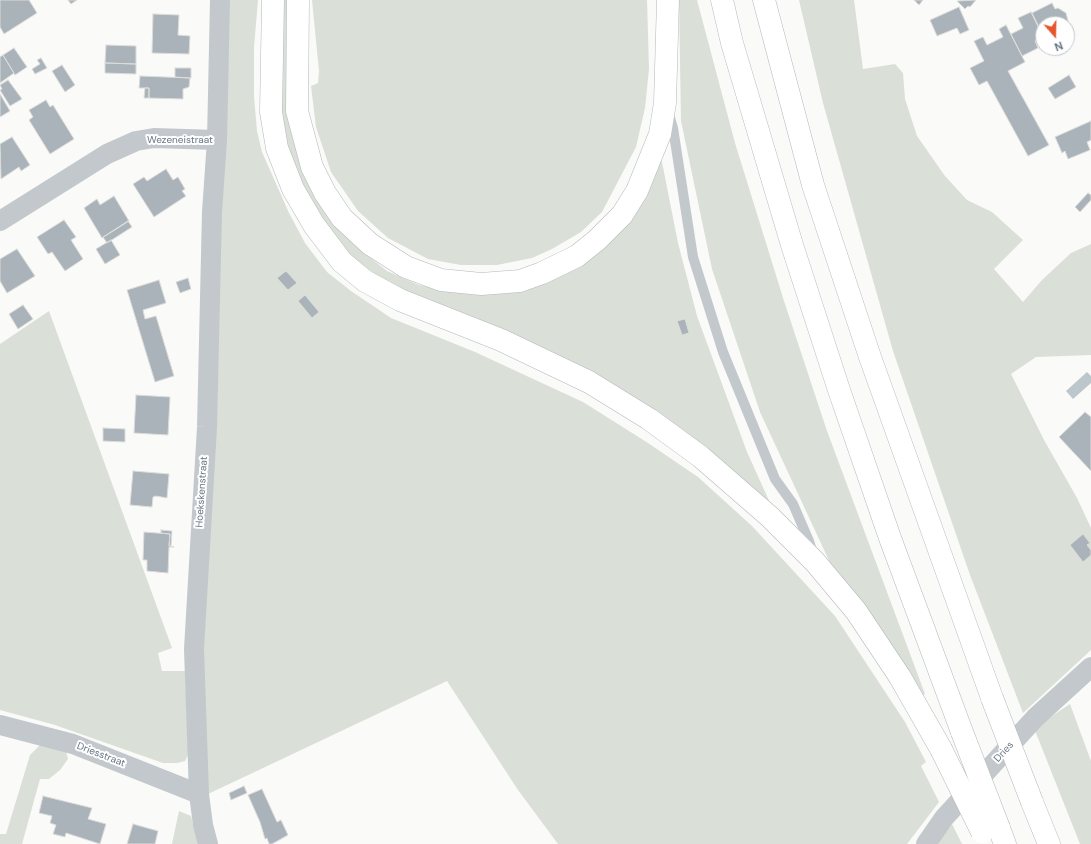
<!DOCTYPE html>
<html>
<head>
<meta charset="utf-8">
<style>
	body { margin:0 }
	#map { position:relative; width:1091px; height:844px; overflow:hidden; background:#fafaf8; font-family:"DM Sans",sans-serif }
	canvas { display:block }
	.north { position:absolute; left:1035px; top:16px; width:40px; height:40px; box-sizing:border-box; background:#fff; border:1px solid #c1c8cd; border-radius:50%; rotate:160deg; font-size:11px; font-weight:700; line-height:16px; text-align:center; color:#657683 }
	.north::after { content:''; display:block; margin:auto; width:14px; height:18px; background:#e4572e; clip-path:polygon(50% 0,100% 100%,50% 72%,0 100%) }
</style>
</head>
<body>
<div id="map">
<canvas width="1091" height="844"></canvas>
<div class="north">N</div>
</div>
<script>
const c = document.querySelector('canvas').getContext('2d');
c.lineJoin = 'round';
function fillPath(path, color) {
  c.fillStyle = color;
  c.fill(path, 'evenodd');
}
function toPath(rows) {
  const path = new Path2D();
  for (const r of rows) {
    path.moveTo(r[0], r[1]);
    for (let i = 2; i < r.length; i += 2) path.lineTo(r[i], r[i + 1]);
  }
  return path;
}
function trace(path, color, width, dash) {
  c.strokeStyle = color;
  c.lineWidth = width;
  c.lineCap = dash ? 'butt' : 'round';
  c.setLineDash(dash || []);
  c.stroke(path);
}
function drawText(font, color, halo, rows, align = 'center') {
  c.font = font + ' "DM Sans",sans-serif';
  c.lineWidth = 4;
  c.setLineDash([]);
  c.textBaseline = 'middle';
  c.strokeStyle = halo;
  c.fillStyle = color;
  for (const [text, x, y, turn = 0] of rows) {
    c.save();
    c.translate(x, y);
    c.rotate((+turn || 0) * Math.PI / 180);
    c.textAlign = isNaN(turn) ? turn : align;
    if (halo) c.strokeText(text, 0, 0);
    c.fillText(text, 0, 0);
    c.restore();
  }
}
const green = toPath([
	[227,0,258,0,254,47,254,97,257,131,262,152,289,213,305,243,327,272,351,291,391,318,475,352,583,402,648,443,698,477,752,526,835,616,905,722,926,762,921,766,939,802,907,844,558,844,518,790,447,681,208,794,202,656],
	[279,0,290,0,289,117,357,247,387,271,419,285,447,291,553,279,585,263,608,244,627,225,661,157,678,243,697,316,747,452,771,505,635,398,564,358,478,320,409,294,383,280,351,256,329,231,309,200,288,150,282,126],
	[312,0,647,0,649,69,645,108,636,147,602,212,581,232,552,249,532,258,497,265,461,265,428,259,388,238,358,211,331,172,316,127,311,86,318,83,319,71],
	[679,0,697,0,735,143,784,301,827,431,925,694,921,697,832,567,760,412,712,269,681,121],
	[799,0,854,0,863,69,895,64,903,73,905,99,917,136,945,176,967,200,992,212,1023,240,994,269,1023,302,1042,280,1071,253,1091,244,1091,355,1036,357,1011,374,1044,440,1077,498,1091,528,1091,650,1023,713,970,575,893,351,823,103],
	[49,311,172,648,158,653,162,671,185,671,189,753,185,761,177,763,163,763,55,725,0,710,0,344],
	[1070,704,1091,761,1091,844,1080,844,1034,728],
	[41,744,66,751,68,759,60,770,49,779,40,779,22,844,0,844,0,834,6,834,30,755],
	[179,811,191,816,198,844,172,844],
	[952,824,962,844,937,844]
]);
const water = toPath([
	[1087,372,1091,376,1091,383,1073,399,1066,391]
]);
const building = toPath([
	[0,0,29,0,37,13,4,34,0,27,0,0],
	[68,0,77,0,71,4,68,0],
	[914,0,923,0,919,5,914,0],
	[976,0,970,7,968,6,965,9,957,1,976,0],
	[1052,3,1055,9,1058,8,1066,13,1068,21,1066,24,1043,24,1043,35,1032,13,1052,3],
	[959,7,969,30,960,34,957,28,937,36,930,20,959,7],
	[1031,12,1043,37,1035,41,1038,48,1022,56,1011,34,1023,28,1018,18,1031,12],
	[153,14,179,15,178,35,190,36,189,54,152,53,153,14],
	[1006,25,1025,62,1008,71,1049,145,1028,156,987,81,979,85,970,68,984,61,974,41,983,37,987,45,1003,37,999,29,1006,25],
	[106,45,136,46,136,64,105,63,106,45],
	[14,48,27,67,15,75,3,55,14,48],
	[3,55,14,73,0,83,0,57,3,55],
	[41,58,47,68,35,74,32,69,40,64,37,60,41,58],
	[105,63,136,64,136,74,105,73,105,63],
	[62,65,75,85,65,92,52,71,62,65],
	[175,68,191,68,191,78,175,77,175,68],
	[1069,75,1076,87,1055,99,1048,88,1069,75],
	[140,76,190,78,189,87,183,89,183,99,149,98,149,88,139,88,140,76],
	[8,80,22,99,10,106,0,90,2,89,0,85,8,80],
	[145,88,149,88,149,98,144,98,145,88],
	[0,94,10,111,0,117,0,94],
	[46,100,50,107,53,105,74,139,50,154,29,120,33,117,29,110,46,100],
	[1091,121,1091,140,1087,142,1090,150,1068,159,1065,151,1062,153,1055,137,1091,121],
	[12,137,30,165,21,171,19,167,1,179,0,144,12,137],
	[166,169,173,180,178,177,185,189,182,191,186,196,154,217,133,184,144,177,147,181,166,169],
	[1088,193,1091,195,1091,200,1080,212,1075,207,1088,193],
	[114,196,129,221,102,238,84,208,97,199,100,205,114,196],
	[64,220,76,237,71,240,83,259,65,271,52,252,48,254,37,237,64,220],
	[128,221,132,227,107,243,103,237,128,221],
	[111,240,120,255,105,264,96,249,111,240],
	[17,249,35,276,7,293,0,281,0,259,17,249],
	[286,271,297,283,288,290,277,278,286,271],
	[188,278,191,289,180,293,176,282,188,278],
	[159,280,166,303,143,310,145,319,156,316,174,376,155,382,127,290,159,280],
	[305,295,319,312,312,318,298,301,305,295],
	[23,305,33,319,18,329,9,314,23,305],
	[685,319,689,333,682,335,677,321,685,319],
	[136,395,170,397,168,435,134,433,136,395],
	[1085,412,1091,417,1091,471,1059,437,1085,412],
	[103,428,125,429,125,442,103,441,103,428],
	[133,471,169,474,167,498,156,496,153,497,152,507,130,505,133,471],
	[161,530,172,531,171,546,169,546,170,534,161,533,161,530],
	[144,532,170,534,169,546,174,547,169,547,168,573,147,571,147,560,143,560,144,532],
	[1083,534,1090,543,1087,545,1091,550,1091,555,1083,562,1070,545,1083,534],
	[244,786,247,793,231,800,229,793,244,786],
	[262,789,277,822,281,820,288,835,272,844,269,844,267,838,265,839,260,822,248,795,262,789],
	[43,796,92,808,88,819,106,824,100,844,66,833,65,837,53,834,56,825,50,823,52,816,39,813,43,796],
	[133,824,158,831,155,844,127,844,133,824]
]);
const service = toPath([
	[669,114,673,128,693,257,723,352,775,479,793,504,809,541,813,554]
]);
const minor = toPath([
	[0,221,107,154,136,141,154,138,217,140,220,0],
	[0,725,73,744,199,794],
	[208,844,203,825,199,794,194,649,207,427,212,212,217,140],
	[926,844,944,818,1035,718,1091,667]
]);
const motorway = toPath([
	[273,0,271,112,277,148,293,189,314,225,342,262,365,281,400,300,501,340,589,382,649,419,701,457,770,517,815,562,856,611,900,677,941,749],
	[298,0,297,111,312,167,325,193,342,218,370,244,406,267,441,280,481,284,520,281,542,273,577,256,597,240,622,215,637,191,660,134,665,103,668,0],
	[722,0,732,43,792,245,839,390,890,538,962,732],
	[764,0,813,185,870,357,992,698],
	[1032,802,1049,844],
	[999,828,1005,844]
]);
const motorwayBridge = toPath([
	[992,698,1032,802],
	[962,732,999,828],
	[941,749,982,832]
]);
const streetNames = [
	["Wezeneistraat",180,140],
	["Hoekskenstraat",202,492,-86],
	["Dries",1004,752,-48],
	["Driesstraat",101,755,21]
];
fillPath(green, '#dadfd7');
fillPath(water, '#bbc7cb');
fillPath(building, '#aab3b9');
trace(building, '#dcdcda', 1);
trace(motorway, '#b4b9bd', 23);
trace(service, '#c3c8cc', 10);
trace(minor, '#c3c8cc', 20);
trace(motorway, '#fff', 22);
trace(motorwayBridge, '#b4b9bd', 23, []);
trace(motorwayBridge, '#fff', 22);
drawText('10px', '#657683', '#fff', streetNames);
</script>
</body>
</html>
